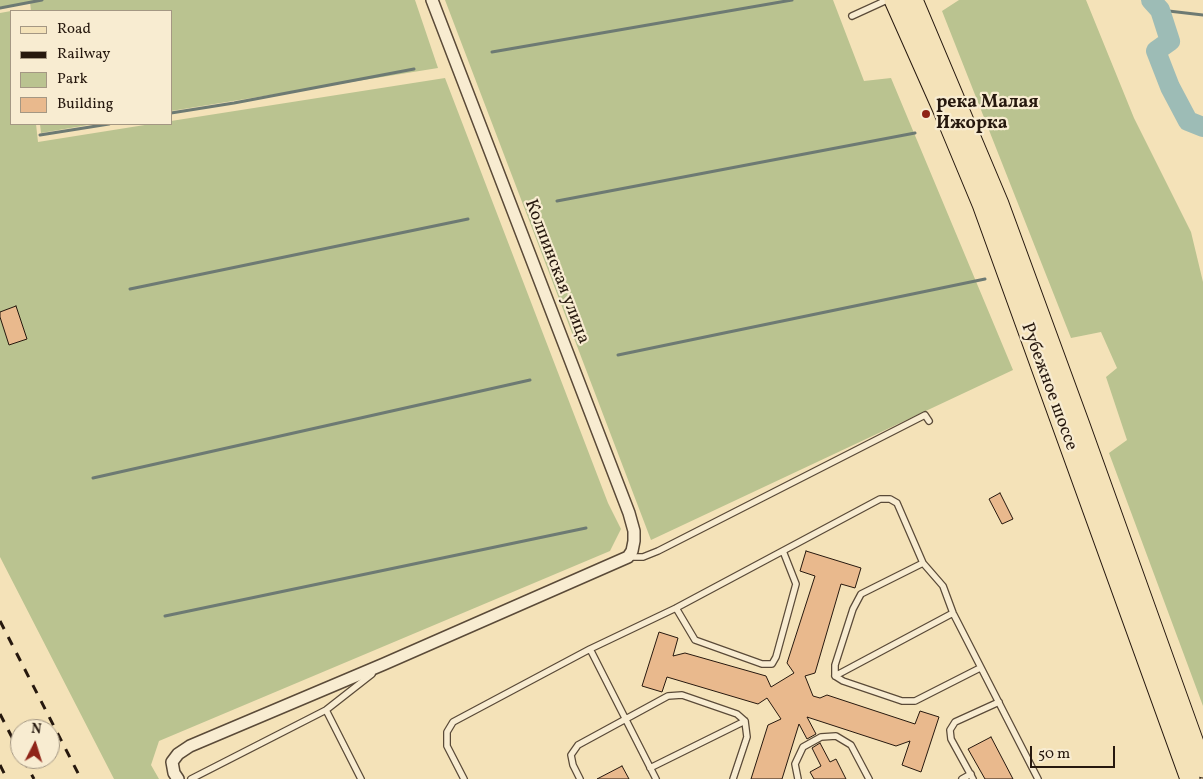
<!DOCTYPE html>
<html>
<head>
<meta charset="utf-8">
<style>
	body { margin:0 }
	#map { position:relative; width:1203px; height:779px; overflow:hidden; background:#f4e2b8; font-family:Vollkorn,serif }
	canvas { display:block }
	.legend { position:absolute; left:10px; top:10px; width:162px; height:115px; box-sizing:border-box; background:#f8ecd1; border:1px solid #a49783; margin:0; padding:6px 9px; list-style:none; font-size:15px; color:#26180e }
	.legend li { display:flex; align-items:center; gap:10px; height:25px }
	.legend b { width:25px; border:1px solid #a49783 }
	.north { position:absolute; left:10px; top:719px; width:50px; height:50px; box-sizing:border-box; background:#f8ecd1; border:1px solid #a49783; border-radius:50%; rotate:5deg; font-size:14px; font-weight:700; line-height:20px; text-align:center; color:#26180e }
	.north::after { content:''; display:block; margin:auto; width:18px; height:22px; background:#8f2418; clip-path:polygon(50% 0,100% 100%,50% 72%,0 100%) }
	.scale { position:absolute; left:1030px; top:746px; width:85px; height:22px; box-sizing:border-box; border:2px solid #26180e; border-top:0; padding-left:6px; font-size:15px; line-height:18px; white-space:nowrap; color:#26180e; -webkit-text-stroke:4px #f8ecd1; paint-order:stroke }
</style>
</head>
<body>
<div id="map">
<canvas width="1203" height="779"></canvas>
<ul class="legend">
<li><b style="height:6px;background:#f4e2b8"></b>Road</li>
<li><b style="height:6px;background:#26180e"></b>Railway</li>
<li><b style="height:14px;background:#bac390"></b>Park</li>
<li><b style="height:14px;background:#e9b98d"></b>Building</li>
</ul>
<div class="north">N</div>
<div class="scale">50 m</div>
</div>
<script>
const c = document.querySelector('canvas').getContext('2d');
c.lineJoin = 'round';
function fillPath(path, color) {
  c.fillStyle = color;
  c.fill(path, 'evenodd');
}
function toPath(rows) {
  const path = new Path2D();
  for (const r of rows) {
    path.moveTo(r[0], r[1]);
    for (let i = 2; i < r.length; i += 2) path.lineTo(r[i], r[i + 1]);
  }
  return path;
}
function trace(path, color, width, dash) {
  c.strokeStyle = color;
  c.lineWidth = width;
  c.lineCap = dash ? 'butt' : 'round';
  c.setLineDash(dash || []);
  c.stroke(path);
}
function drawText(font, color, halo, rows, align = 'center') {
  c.font = font + ' Vollkorn,serif';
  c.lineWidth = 4.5;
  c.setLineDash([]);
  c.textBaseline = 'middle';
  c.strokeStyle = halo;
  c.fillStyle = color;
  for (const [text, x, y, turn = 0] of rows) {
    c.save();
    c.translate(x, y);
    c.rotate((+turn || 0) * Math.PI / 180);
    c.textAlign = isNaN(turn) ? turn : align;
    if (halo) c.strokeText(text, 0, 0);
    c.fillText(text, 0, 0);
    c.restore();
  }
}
const green = toPath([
	[0,0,415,0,438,68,171,111,171,11,31,11,30,2,0,7],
	[445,0,833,0,864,81,891,78,1013,370,651,540],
	[959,0,1086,0,1134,118,1191,232,1203,282,1203,706,1109,453,1127,440,1106,377,1117,368,1101,332,1071,338,942,11],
	[11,11,11,124,36,124,38,142,151,124,171,124,171,121,445,78,608,503,621,529,610,551,159,741,151,765,159,779,114,779,0,557,0,13],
	[40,124,94,124,41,133]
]);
const stream = toPath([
	[0,8,42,0],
	[1160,10,1203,15],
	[492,52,792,0],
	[171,113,234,103,414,69],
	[40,135,109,124],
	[557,201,915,133],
	[130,289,468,219],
	[618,355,985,279],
	[93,478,530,380],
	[165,616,586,528]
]);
const river = toPath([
	[1151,0,1160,10,1170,41,1156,51,1170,87,1188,121,1203,127]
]);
const building = toPath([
	[16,306,27,339,9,345,0,317,0,312,16,306],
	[1000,493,1013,519,1002,524,989,499,1000,493],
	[806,551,861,568,855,588,841,584,815,673,805,676,813,696,820,698,827,695,915,724,920,711,939,717,921,772,902,765,910,741,896,746,807,717,816,734,807,739,799,724,782,779,751,779,768,725,781,719,767,698,758,704,667,677,662,692,642,686,659,632,678,638,673,656,685,653,766,676,771,687,794,673,787,663,815,576,800,571,806,551],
	[991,737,1013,779,985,779,968,749,991,737],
	[820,743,830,762,836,759,846,779,814,779,810,772,821,766,812,748,820,743],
	[622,766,629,779,597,779,622,766]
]);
const service = toPath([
	[852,16,887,0],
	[628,557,643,557,658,551,925,415,929,421],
	[923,563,861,594,853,609,835,665,835,676,843,681,902,701,915,701,980,668],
	[676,608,695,640,762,664,772,664,776,657,796,584,783,551],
	[590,649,656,779],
	[835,676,953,613],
	[326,710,361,779],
	[650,768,745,721],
	[191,779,326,710,372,674],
	[464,779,447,746,447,732,453,722,590,649,676,608,880,499,890,499,897,503,923,563,943,586,953,613,1038,779],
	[580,779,573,765,571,755,578,745,668,696,682,695,737,714,745,721,747,737,733,779],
	[798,779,795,764,803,747,821,737,836,736,851,745,869,779],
	[962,779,971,774],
	[973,779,951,739,950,730,955,722,999,702]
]);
const minor = toPath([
	[178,779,174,773,172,762,178,754,190,746,384,664,628,557,632,551,634,541,634,531,629,513,432,0]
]);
const primary = toPath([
	[894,0,942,108,982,204,1190,779],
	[913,0,999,204,1080,425,1203,768]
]);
const rail = toPath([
	[0,621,81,779],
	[0,714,20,753],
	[23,759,34,779],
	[0,765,7,779]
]);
const markers = [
	[926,114,5,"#8f2418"]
];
const poiNames = [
	["река Малая",936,104],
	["Ижорка",936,125]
];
const streetNames = [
	["Колпинская улица",556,272,69],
	["Рубежное шоссе",1048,387,70]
];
fillPath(green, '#bac390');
trace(stream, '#6d7a73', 3);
trace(river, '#9dbcb6', 20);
fillPath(building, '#e9b98d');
trace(building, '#26180e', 1);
trace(service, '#5a4a38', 8);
trace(minor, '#5a4a38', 14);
trace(primary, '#26180e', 21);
trace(service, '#f8ecd1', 5.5);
trace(minor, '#f8ecd1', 11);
trace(primary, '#f4e2b8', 19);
trace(rail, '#26180e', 3, [9, 9]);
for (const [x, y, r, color] of markers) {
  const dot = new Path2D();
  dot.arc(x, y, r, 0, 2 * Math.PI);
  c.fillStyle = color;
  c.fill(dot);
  trace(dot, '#f8ecd1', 2);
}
drawText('bold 18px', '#26180e', '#f8ecd1', poiNames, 'left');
drawText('18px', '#26180e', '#f8ecd1', streetNames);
</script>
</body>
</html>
